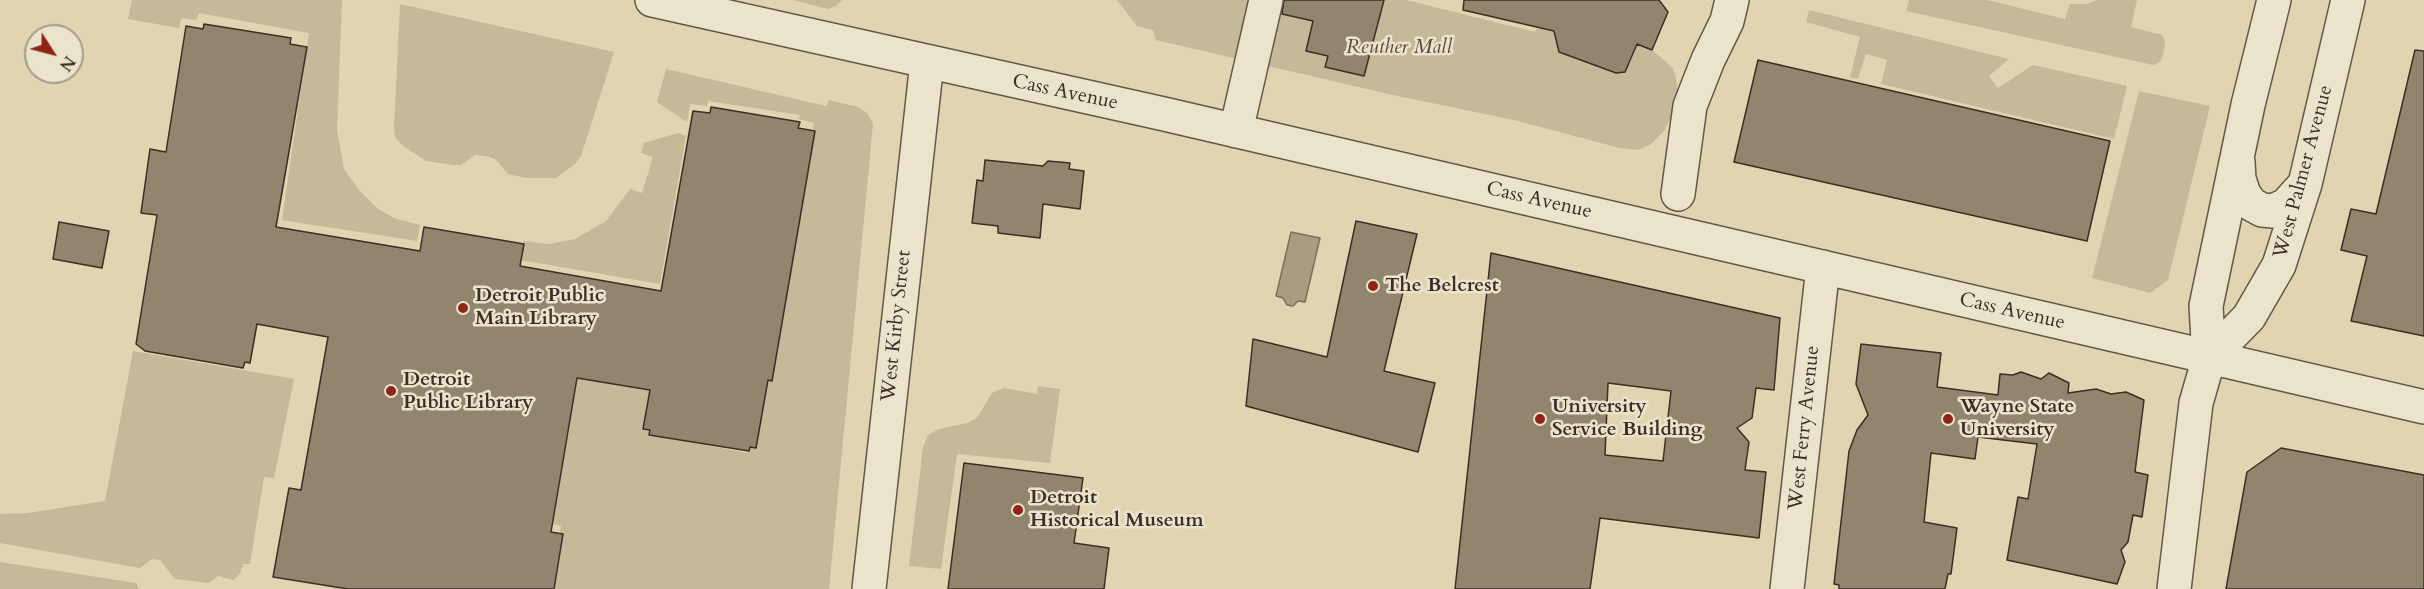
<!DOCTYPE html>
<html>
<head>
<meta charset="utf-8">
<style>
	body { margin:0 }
	#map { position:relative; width:2424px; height:589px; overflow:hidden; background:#e0d5b0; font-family:Cardo,serif }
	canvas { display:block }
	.north { position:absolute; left:24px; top:24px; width:60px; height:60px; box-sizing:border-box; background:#ebe4cc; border:2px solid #a59b8a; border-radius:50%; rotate:126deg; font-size:16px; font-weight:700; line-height:24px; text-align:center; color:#3b2e27 }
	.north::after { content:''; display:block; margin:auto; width:21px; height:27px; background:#8f2418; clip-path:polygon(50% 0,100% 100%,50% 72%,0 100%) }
</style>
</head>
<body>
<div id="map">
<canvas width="2424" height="589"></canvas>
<div class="north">N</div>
</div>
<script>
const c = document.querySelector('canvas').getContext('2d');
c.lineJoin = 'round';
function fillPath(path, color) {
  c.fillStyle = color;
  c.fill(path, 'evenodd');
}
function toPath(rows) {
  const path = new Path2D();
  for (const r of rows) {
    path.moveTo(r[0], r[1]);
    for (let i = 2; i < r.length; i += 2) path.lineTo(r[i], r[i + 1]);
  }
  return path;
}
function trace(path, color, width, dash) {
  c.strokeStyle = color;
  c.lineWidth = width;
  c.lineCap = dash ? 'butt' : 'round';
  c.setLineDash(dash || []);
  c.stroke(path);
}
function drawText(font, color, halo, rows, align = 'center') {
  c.font = font + ' Cardo,serif';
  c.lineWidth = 5;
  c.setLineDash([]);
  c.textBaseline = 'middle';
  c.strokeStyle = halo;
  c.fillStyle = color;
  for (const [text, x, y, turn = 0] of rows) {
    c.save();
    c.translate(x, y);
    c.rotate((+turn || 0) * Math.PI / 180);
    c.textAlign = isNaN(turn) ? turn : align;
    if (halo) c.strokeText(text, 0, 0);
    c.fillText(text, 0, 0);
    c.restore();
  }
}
const green = toPath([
	[132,0,342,0,337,130,344,169,359,190,378,209,394,218,420,225,417,241,282,220,309,33,199,13,196,20,181,18,179,28,128,19],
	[793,0,842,0,836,6,828,9],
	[1117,0,1406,0,1535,32,1537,28,1560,30,1557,45,1561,53,1616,73,1627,68,1637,44,1652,50,1672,67,1676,77,1678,95,1673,114,1664,131,1651,144,1638,150,1620,148,1514,120,1393,95,1156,40,1153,30,1137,26],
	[1909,0,1987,0,2065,19,2070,4,2087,4,2097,0,2137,0,2131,27,2162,35,2165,41,2164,52,2160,62,2153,65,1906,11],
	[400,4,614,52,581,156,575,164,556,178,526,178,508,174,495,159,486,156,475,155,461,165,454,165,426,161,402,145,395,137,394,128],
	[1809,10,2009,59,1989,76,1998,88,2033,65,2127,86,2114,139,1881,84,1887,60,1866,54,1858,79,1850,77,1860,37,1806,22],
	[666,69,826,106,829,100,858,107,867,113,873,124,829,589,551,589,561,526,549,523,574,377,650,390,643,429,650,430,650,435,748,453,768,375,771,375,814,123,799,119,800,115,708,101,707,106,690,104,687,122,657,102],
	[2139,91,2210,106,2168,280,2150,293,2092,278],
	[678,133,686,136,660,284,520,260,523,241,549,244,575,239,606,221,630,189,642,193,653,157,641,153,644,143],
	[133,351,294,379,274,478,264,477,250,564,243,564,240,573,234,580,218,576,209,583,175,579,160,560,152,559,140,568,0,543,0,514,28,513,105,501],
	[1038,386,1060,389,1050,463,957,454,941,569,909,566,923,447,928,435,939,429,967,423,977,418,992,393,1004,388,1037,394],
	[0,562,136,583,139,589,0,589]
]);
const water = toPath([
	[1291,232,1320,238,1305,302,1298,301,1293,306,1287,305,1283,298,1276,296,1291,232]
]);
const building = toPath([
	[1284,0,1384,0,1364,76,1325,67,1328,56,1306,51,1313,21,1282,14,1284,0],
	[1464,0,1659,0,1668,12,1652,50,1637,44,1625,72,1616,73,1559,52,1554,31,1463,10,1464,0],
	[204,24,291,38,290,44,307,47,276,227,420,251,424,227,524,244,520,266,661,291,693,111,710,113,711,107,800,122,798,128,815,131,772,381,768,380,756,448,750,447,749,451,649,435,650,430,643,429,650,390,577,378,551,532,563,534,554,589,348,589,273,577,289,488,301,490,328,337,257,324,250,363,245,362,243,368,145,351,136,344,157,215,141,213,150,149,166,152,186,26,203,29,204,24],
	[2415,50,2424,51,2424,336,2351,321,2367,256,2341,250,2351,209,2376,214,2415,50],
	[1758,60,2110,141,2087,241,1734,162,1758,60],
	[985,160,1043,166,1048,161,1070,163,1069,169,1084,171,1080,209,1043,204,1040,238,998,233,998,226,972,223,977,180,983,181,985,160],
	[1356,221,1417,234,1384,371,1435,383,1418,452,1246,406,1253,339,1327,357,1356,221],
	[59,222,109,231,102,268,53,259,59,222],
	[1491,253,1780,318,1774,390,1756,388,1752,418,1737,428,1749,442,1745,470,1766,472,1759,538,1600,518,1590,589,1455,589,1491,253],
	[1608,383,1671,391,1663,461,1605,455,1608,383],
	[1861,344,1941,353,1937,387,1998,395,2000,374,2013,375,2021,372,2041,379,2049,373,2069,383,2068,393,2096,389,2111,394,2126,392,2144,400,2135,472,2148,475,2142,517,2133,515,2128,542,2121,550,2125,562,2117,584,2007,560,2018,497,2028,499,2037,444,1978,437,1975,459,1931,453,1924,522,1957,528,1951,574,1948,574,1945,589,1839,589,1839,585,1834,584,1849,451,1857,430,1868,415,1856,384,1861,344],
	[2281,448,2424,475,2424,589,2226,589,2247,472,2281,448],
	[964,463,1083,478,1074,543,1109,548,1104,589,948,589,964,463]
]);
const minor = toPath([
	[652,0,1164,114,2424,407],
	[1236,131,1266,0],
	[2238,162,2239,179,2244,194,2251,204,2262,210,2273,211,2286,205,2305,184],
	[1678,194,1690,106,1708,60,1727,21,1732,0],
	[2209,358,2249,317,2279,265,2305,184,2348,0],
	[869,589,927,62],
	[1787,589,1823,267],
	[2174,589,2196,403,2209,358,2206,306,2248,105,2274,0]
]);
const markers = [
	[1373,286,6,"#8f2418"],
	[463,308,6,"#8f2418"],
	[391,391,6,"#8f2418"],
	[1540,419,6,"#8f2418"],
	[1948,419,6,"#8f2418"],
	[1018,510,6,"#8f2418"]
];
const parkNames = [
	["Reuther Mall",1399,48]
];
const streetNames = [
	["Cass Avenue",1065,93,12],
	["West Palmer Avenue",2304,172,-75],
	["Cass Avenue",1539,201,13],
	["Cass Avenue",2012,312,13],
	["West Kirby Street",897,326,-84],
	["West Ferry Avenue",1805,428,-84]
];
const poiNames = [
	["The Belcrest",1385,286],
	["Detroit Public",475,296],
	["Main Library",475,319],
	["Detroit",403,380],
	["Public Library",403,403],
	["University",1552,407],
	["Service Building",1552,430],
	["Wayne State",1960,407],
	["University",1960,430],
	["Detroit",1030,498],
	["Historical Museum",1030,521]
];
fillPath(green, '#c4b999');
fillPath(water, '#a89c81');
trace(water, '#7c705d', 1.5);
fillPath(building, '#91856e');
trace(building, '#3b2e27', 1.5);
trace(minor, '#645849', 36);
trace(minor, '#ebe4cc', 33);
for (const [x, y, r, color] of markers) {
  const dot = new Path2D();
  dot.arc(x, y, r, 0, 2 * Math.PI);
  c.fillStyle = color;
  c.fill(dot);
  trace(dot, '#ebe4cc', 2);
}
drawText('italic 20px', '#564a3e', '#ebe4cc', parkNames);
drawText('20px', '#3b2e27', '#ebe4cc', streetNames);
drawText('bold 20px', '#3b2e27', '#ebe4cc', poiNames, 'left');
</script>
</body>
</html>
